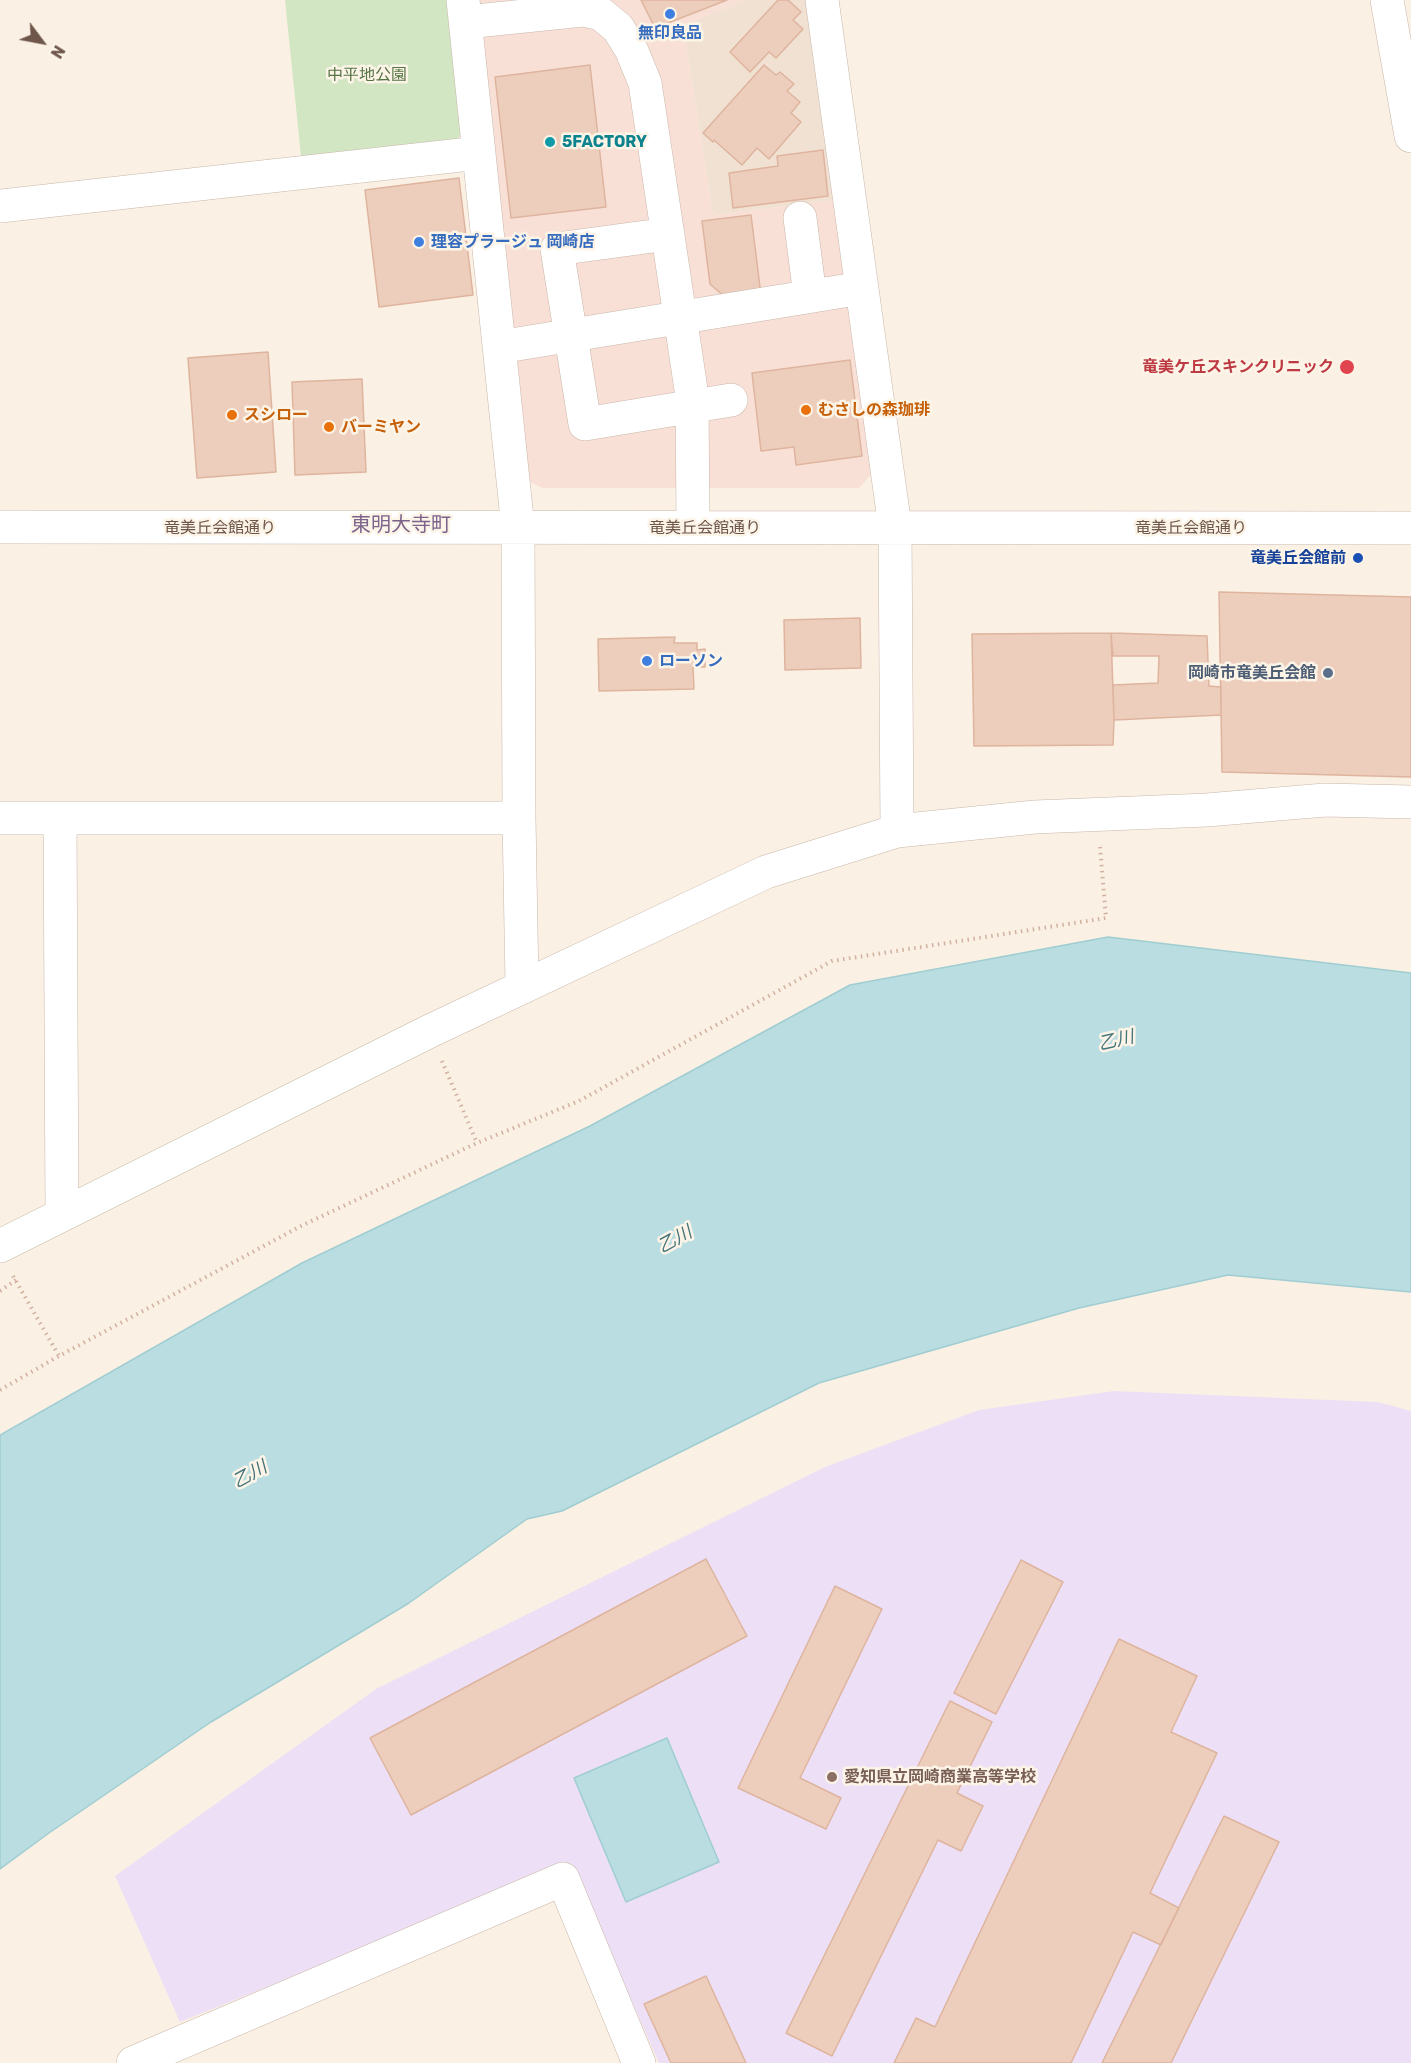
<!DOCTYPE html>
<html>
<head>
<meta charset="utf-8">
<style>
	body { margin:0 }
	#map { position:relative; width:1411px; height:2063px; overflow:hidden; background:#faf0e3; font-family:Rubik,sans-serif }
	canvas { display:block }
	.north { position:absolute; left:12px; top:12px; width:60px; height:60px; -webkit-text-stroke:4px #fdf4e8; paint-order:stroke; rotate:122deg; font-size:16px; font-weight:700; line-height:24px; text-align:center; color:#6f564b }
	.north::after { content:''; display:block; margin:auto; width:21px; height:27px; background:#6f564b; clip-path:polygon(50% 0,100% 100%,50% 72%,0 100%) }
</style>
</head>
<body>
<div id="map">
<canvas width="1411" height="2063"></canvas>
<div class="north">N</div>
</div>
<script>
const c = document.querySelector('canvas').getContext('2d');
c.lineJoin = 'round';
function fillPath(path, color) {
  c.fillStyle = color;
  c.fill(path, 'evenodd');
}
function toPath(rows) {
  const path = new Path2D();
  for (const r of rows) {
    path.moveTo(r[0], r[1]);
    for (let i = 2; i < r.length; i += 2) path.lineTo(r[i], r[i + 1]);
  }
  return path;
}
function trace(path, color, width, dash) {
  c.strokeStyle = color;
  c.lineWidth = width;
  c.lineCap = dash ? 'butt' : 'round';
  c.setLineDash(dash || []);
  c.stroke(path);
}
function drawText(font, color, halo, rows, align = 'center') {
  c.font = font + ' Rubik,"Noto Sans JP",sans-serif';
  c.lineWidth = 5;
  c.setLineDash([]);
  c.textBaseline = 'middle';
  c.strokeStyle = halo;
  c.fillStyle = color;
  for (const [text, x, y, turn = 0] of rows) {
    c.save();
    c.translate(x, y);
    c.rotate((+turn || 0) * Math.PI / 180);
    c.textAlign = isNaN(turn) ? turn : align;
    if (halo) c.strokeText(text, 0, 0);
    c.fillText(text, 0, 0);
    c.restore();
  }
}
const residential = toPath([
	[747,0,808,0,835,200,713,215,683,25]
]);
const commercial = toPath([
	[477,0,747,0,683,25,713,215,835,200,872,474,859,488,542,488,529,481]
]);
const education = toPath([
	[1114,1391,1378,1402,1411,1411,1411,2063,659,2063,572,1864,180,2022,115,1876,376,1689,825,1467,979,1410]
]);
const green = toPath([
	[285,0,449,0,463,132,457,140,301,156]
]);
const water = toPath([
	[1108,937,1411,973,1411,1292,1228,1275,1079,1308,819,1383,562,1511,527,1519,409,1603,211,1722,49,1833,0,1869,0,1435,302,1263,590,1126,850,985,1108,937],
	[667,1738,719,1862,626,1902,574,1778,667,1738]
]);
const building = toPath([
	[641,0,727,0,655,28,641,0],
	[778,0,788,0,801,12,793,20,803,29,776,58,769,52,750,72,730,52,778,0],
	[590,65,606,207,511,218,495,77,590,65],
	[764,65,776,75,780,72,794,84,787,91,800,102,791,113,801,122,769,159,757,148,742,165,714,140,713,142,703,133,764,65],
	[823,150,828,196,733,208,729,173,778,166,777,156,823,150],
	[459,178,473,295,379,307,365,190,459,178],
	[751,215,761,295,728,300,710,284,702,221,751,215],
	[268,352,276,472,197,478,188,358,268,352],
	[850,360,862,456,796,465,794,447,761,451,752,373,850,360],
	[362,379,366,472,295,475,292,382,362,379],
	[1219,592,1411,597,1411,777,1222,772,1219,592],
	[860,618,861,668,785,670,784,620,860,618],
	[1111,633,1114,720,1113,745,974,746,972,634,1111,633],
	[1111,633,1207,636,1209,686,1221,687,1221,715,1114,720,1113,685,1158,683,1159,656,1113,656,1111,633],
	[675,637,674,643,697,643,697,650,705,649,705,667,693,667,694,689,599,691,598,639,675,637],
	[706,1559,747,1636,411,1815,370,1738,706,1559],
	[1021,1560,1063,1582,996,1714,954,1693,1021,1560],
	[835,1586,882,1609,800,1778,841,1798,826,1829,738,1788,835,1586],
	[1119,1639,1197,1676,1171,1732,1217,1753,1150,1893,1179,1908,1161,1945,1133,1932,1071,2063,894,2063,916,2018,935,2027,1119,1639],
	[950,1701,992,1722,957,1793,983,1806,961,1851,938,1840,832,2056,786,2033,950,1701],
	[1224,1816,1279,1842,1171,2063,1102,2063,1224,1816],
	[706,1976,746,2063,671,2063,644,2004,706,1976]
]);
const path = toPath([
	[442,1061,477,1143],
	[13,1276,59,1356],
	[0,1291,16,1280],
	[0,1390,59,1356,301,1226,477,1143,579,1101,832,961,1106,918,1100,847]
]);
const minor = toPath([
	[463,0,518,528,519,818,522,985],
	[1387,0,1411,136],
	[466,22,583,10,601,14,618,28,631,49,645,83,692,396,693,528],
	[0,206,479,153],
	[800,218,810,296],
	[668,234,557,249,585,424,731,400],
	[499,347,862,288],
	[0,527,1411,528],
	[0,818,519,818],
	[60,818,62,1214],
	[897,831,1035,817,1207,810,1325,800,1411,802],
	[0,1246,430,1031,766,872,897,831,895,527,822,0],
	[133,2063,563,1879,639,2063]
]);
const markers = [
	[670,14,6,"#3f7fe0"],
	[550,142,6,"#0f9aa8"],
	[419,242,6,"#3f7fe0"],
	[1347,367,8,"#e0444e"],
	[806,410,6,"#e8710a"],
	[232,415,6,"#e8710a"],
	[329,427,6,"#e8710a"],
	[1358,558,6,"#1a4fb4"],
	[647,661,6,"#3f7fe0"],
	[1328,673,6,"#5c6f8a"],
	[832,1777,6,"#8d6e63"]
];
const shopNames = [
	["無印良品",670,33,"center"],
	["理容プラージュ 岡崎店",431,242],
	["ローソン",659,661]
];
const parkNames = [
	["中平地公園",367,75]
];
const cultureNames = [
	["5FACTORY",562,142]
];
const healthNames = [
	["竜美ケ丘スキンクリニック",1334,367]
];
const foodNames = [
	["むさしの森珈琲",818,410],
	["スシロー",244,415],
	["バーミヤン",341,427]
];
const streetNames = [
	["竜美丘会館通り",220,528],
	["竜美丘会館通り",705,528],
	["竜美丘会館通り",1191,528]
];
const transitNames = [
	["竜美丘会館前",1346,558]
];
const serviceNames = [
	["岡崎市竜美丘会館",1316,673]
];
const educationNames = [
	["愛知県立岡崎商業高等学校",844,1777]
];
const waterNames = [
	["乙川",1116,1041,-13],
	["乙川",675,1240,-29],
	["乙川",250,1475,-29]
];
const quarterNames = [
	["東明大寺町",401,525]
];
fillPath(residential, '#f1e1d2');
fillPath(commercial, '#f9e0d7');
fillPath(education, '#ede0f6');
fillPath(green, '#d2e6c3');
fillPath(water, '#b9dde1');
trace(water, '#a0cdd2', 1.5);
fillPath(building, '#edcebd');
trace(building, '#deb49e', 1.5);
trace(minor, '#c9b7aa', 34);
trace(path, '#d1b1a0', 4, [1.5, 4.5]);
trace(minor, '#fff', 33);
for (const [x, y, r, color] of markers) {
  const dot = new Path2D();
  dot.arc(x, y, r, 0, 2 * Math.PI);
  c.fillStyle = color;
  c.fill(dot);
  trace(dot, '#fdf4e8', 2);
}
drawText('bold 16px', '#366cbe', '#fdf4e8', shopNames, 'left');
drawText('16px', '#547444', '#fdf4e8', parkNames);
drawText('bold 16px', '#0d838f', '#fdf4e8', cultureNames, 'left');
drawText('bold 16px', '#be3a42', '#fdf4e8', healthNames, 'right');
drawText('bold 16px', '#c56008', '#fdf4e8', foodNames, 'left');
drawText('16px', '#6f564b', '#fdf4e8', streetNames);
drawText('bold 16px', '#164399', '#fdf4e8', transitNames, 'right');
drawText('bold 16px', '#4e5e75', '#fdf4e8', serviceNames, 'right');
drawText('bold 16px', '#785e54', '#fdf4e8', educationNames, 'left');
drawText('italic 18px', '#44747b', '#fdf4e8', waterNames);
drawText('20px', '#7c638c', '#fdf4e8', quarterNames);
</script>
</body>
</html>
